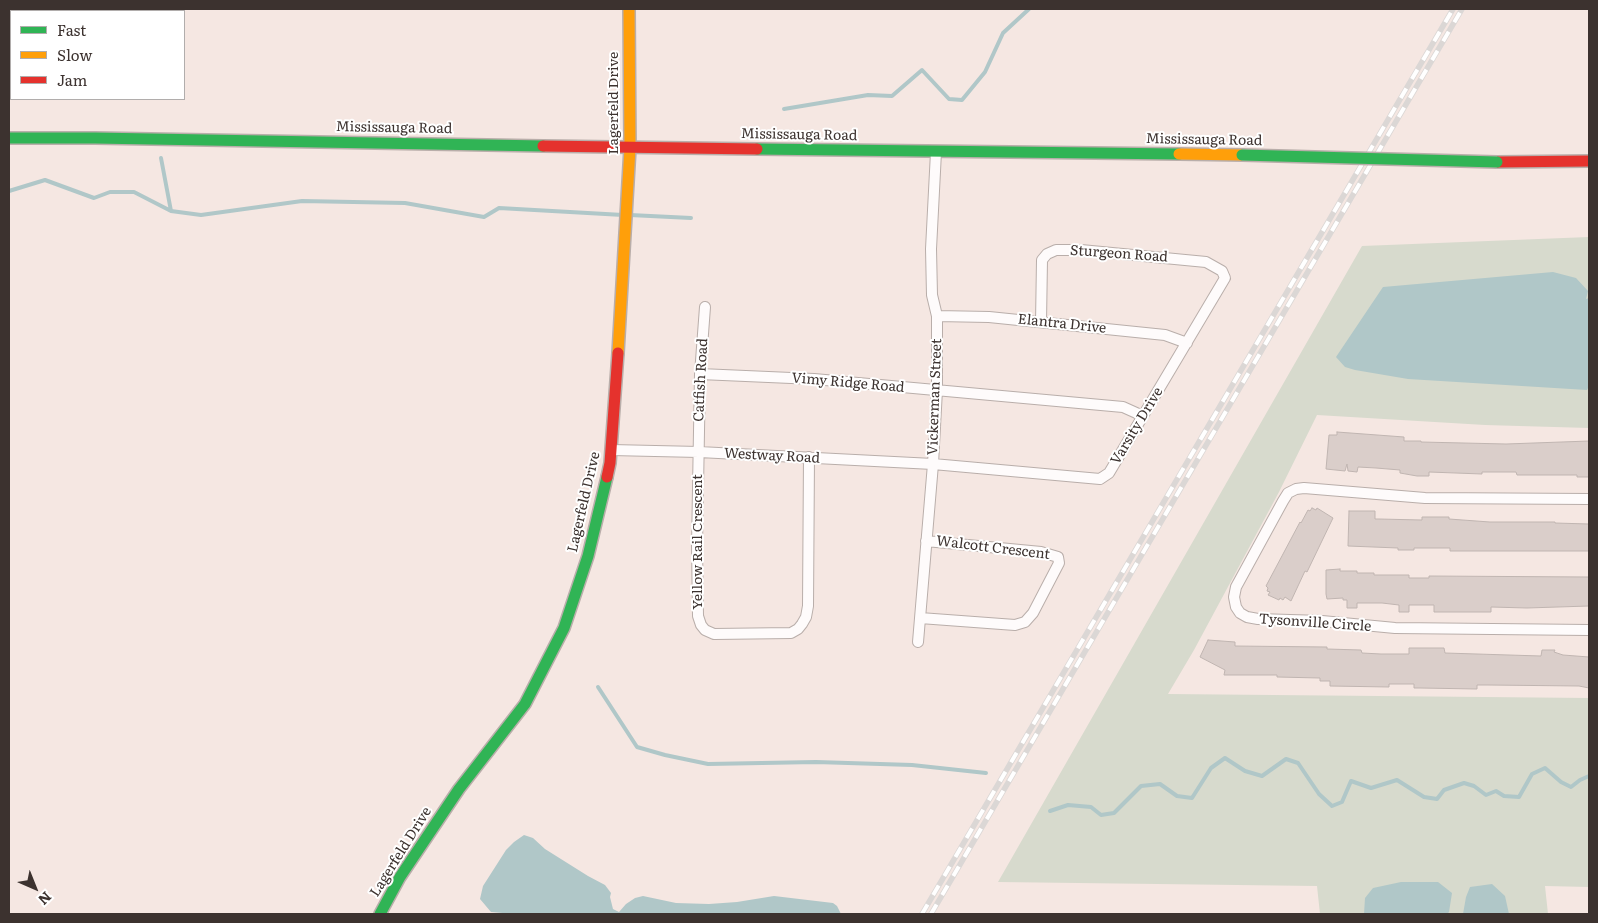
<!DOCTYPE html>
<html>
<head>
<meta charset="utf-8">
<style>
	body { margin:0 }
	#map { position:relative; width:1598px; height:923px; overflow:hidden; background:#f5e7e2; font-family:Literata,serif }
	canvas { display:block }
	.frame { position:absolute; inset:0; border:10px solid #3c322f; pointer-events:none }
	.legend { position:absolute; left:10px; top:10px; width:175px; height:90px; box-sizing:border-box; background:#fff; border:1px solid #b1adac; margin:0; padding:6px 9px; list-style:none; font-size:15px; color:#3c322f }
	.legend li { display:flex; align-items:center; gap:10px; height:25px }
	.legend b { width:25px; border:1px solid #b1adac }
	.north { position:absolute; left:10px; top:863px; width:50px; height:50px; -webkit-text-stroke:4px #fff; paint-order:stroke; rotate:136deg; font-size:14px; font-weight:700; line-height:20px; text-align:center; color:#3c322f }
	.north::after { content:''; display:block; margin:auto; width:18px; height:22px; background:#3c322f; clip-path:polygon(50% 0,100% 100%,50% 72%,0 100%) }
</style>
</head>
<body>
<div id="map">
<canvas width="1598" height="923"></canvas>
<div class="frame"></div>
<ul class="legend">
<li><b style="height:6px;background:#30b455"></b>Fast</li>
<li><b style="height:6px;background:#ff9f0a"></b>Slow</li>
<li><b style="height:6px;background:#e5322d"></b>Jam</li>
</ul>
<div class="north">N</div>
</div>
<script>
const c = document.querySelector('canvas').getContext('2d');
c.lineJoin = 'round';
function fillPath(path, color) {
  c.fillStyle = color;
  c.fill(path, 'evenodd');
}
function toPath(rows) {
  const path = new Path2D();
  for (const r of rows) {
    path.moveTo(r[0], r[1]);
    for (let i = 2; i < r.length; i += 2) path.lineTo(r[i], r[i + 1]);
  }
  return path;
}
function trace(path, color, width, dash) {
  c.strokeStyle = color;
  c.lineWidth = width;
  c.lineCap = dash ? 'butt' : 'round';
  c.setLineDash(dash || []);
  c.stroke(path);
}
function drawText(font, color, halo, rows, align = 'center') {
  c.font = font + ' Literata,serif';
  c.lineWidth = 4;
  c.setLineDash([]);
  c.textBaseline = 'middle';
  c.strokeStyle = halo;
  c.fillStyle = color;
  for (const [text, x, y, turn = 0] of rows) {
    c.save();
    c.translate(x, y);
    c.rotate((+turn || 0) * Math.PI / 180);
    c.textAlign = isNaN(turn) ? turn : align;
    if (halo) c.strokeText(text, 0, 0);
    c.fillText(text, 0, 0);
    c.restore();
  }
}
const green = toPath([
	[1589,237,1589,428,1485,425,1317,415,1279,492,1194,650,1168,694,1589,698,1589,887,1545,886,1548,914,1320,914,1317,886,998,882,1362,246]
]);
const water = toPath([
	[1553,272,1576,278,1588,291,1586,299,1589,298,1589,386,1587,390,1408,379,1355,370,1345,367,1336,357,1383,287],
	[524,835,533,838,545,849,588,876,605,885,611,893,610,897,613,909,619,912,626,904,635,898,643,896,676,903,709,904,737,902,774,896,833,903,837,906,841,914,514,914,491,912,480,899,483,886,506,850,514,842],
	[1401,882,1438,882,1452,893,1449,912,1447,914,1364,914,1365,898,1373,888],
	[1492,884,1505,896,1509,914,1463,914,1466,897,1470,887]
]);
const stream = toPath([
	[784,109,868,95,892,96,922,70,949,99,962,100,985,72,1003,33,1029,9],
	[161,158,171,211],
	[9,191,45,180,94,198,110,192,134,192,171,211,201,215,302,201,405,203,484,217,499,208,623,215],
	[630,215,691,218],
	[598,687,637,747,665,755,708,764,816,762,912,765,986,773],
	[1050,811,1068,805,1091,807,1101,815,1114,813,1141,786,1160,784,1177,796,1192,798,1211,768,1225,758,1245,771,1262,776,1286,759,1298,763,1319,794,1332,806,1342,802,1351,781,1371,788,1397,780,1424,797,1437,799,1444,790,1464,783,1474,786,1486,795,1496,791,1504,796,1519,797,1532,774,1545,768,1561,782,1571,787,1580,780,1589,776]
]);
const building = toPath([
	[1337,432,1404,437,1404,441,1421,441,1421,442,1506,444,1589,441,1589,477,1577,477,1577,475,1517,475,1516,472,1482,472,1482,474,1429,472,1429,476,1417,476,1400,473,1400,470,1376,468,1358,467,1357,472,1348,471,1347,464,1345,471,1326,469,1329,435,1337,435,1337,432],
	[1312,508,1316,510,1317,508,1333,518,1307,572,1305,571,1291,601,1285,597,1283,600,1280,598,1279,600,1268,595,1270,592,1267,591,1268,588,1266,586,1300,522,1301,523,1308,510,1310,511,1312,508],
	[1349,511,1375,511,1375,519,1379,519,1422,520,1422,517,1449,517,1449,519,1490,522,1555,522,1555,523,1589,524,1589,551,1450,551,1450,548,1414,548,1414,550,1398,550,1398,548,1348,546,1349,511],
	[1340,569,1340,571,1357,571,1357,573,1374,573,1374,575,1409,575,1409,578,1429,578,1429,576,1589,577,1589,606,1527,608,1491,607,1491,612,1434,612,1434,605,1409,605,1409,612,1399,612,1399,605,1382,603,1357,603,1357,608,1347,608,1347,600,1343,600,1343,598,1327,599,1326,594,1326,570,1340,569],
	[1208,640,1235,642,1235,646,1327,647,1327,649,1361,650,1362,653,1381,654,1409,654,1409,648,1444,648,1445,653,1541,656,1542,650,1555,650,1554,652,1563,655,1589,657,1589,688,1579,686,1488,685,1477,685,1477,689,1420,688,1414,688,1414,684,1389,684,1389,687,1330,686,1330,681,1320,681,1320,678,1277,677,1277,675,1224,675,1225,670,1200,657,1208,640]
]);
const street = toPath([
	[705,307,700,374,697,546,698,616,701,625,705,630,714,634,791,633,798,629,802,624,806,617,808,606,809,457],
	[937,316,989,317,1165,335,1187,343],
	[700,374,814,379,1123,407,1143,416],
	[611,450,699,452,933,464,1100,479,1109,473,1225,278,1222,271,1206,262,1081,250,1056,250,1047,254,1042,260,1041,322],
	[1589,499,1425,498,1304,488,1296,489,1288,493,1283,501,1236,587,1234,597,1236,607,1240,613,1247,617,1258,619,1322,621,1395,628,1589,630],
	[920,618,1015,625,1025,622,1033,613,1059,563,1058,557,1041,552,926,541],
	[918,642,933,464,937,390,937,316,932,295,931,249,936,152]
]);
const fast = toPath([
	[9,138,95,138,543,146],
	[757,149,1179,154],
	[380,914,400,877,459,789,525,704,564,628,588,556,607,477]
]);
const slow = toPath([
	[1179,154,1242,155],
	[618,353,630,148,629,9]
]);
const jam = toPath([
	[543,146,757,149],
	[1497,162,1589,161],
	[607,477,610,463,618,353]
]);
const rail = toPath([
	[922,914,1453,9],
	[931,914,1462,9]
]);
const fastBridge = toPath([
	[1242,155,1497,162]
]);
const streetNames = [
	["Lagerfeld Drive",614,103,-90],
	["Mississauga Road",394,128,1],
	["Mississauga Road",799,135,1],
	["Mississauga Road",1204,140,1],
	["Sturgeon Road",1119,254,4],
	["Elantra Drive",1062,324,6],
	["Catfish Road",701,380,-87],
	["Vimy Ridge Road",848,383,5],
	["Vickerman Street",935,397,-88],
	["Varsity Drive",1137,426,-59],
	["Westway Road",772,456,3],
	["Lagerfeld Drive",584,502,-77],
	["Yellow Rail Crescent",698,542,-90],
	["Walcott Crescent",993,548,7],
	["Tysonville Circle",1315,623,4],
	["Lagerfeld Drive",401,852,-58]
];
fillPath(green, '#d7dacd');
fillPath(water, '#b0c7c8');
trace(stream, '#b0c7c8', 4);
fillPath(building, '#daceca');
trace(building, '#c0b5b1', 1);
trace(street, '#b9aeaa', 12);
trace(fast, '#b9aeaa', 14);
trace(slow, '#b9aeaa', 14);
trace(jam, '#b9aeaa', 14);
trace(street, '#fefbfb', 10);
trace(fast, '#30b455', 11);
trace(slow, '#ff9f0a', 11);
trace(jam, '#e5322d', 11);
trace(rail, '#dbd7d5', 5.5);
trace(rail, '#fff', 4, [11]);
trace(fastBridge, '#b9aeaa', 14, []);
trace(fastBridge, '#30b455', 11);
drawText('14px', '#3c322f', '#fff', streetNames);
</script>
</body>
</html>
